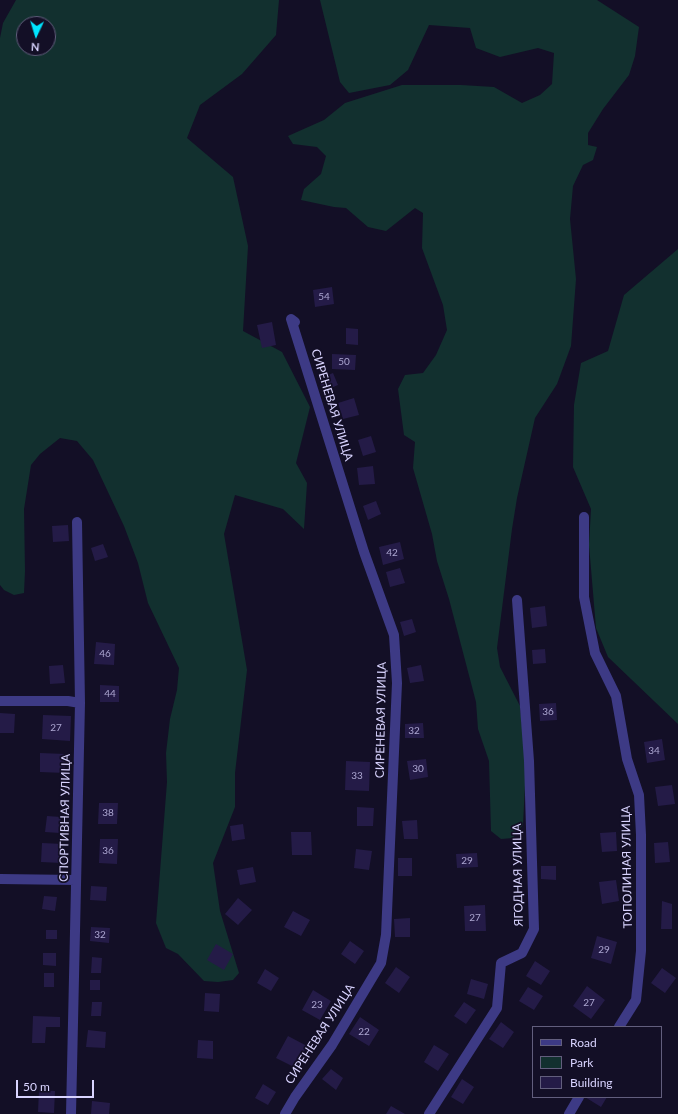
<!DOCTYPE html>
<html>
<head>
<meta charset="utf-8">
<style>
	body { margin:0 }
	#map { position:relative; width:678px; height:1114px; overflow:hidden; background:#130f26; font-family:Lato,sans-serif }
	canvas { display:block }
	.legend { position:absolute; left:532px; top:1026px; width:130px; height:72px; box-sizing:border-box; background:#130f26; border:1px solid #625e7d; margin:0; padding:5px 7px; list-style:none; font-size:12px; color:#d9d4ff }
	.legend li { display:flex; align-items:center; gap:8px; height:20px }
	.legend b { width:20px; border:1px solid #625e7d }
	.north { position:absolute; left:16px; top:16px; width:40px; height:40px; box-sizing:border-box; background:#130f26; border:1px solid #625e7d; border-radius:50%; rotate:184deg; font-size:11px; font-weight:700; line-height:16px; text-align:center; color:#d9d4ff }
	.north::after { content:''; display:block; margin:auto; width:14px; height:18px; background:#00e5ff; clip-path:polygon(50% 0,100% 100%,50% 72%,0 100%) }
	.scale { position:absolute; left:16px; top:1080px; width:78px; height:18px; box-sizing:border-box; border:2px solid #d9d4ff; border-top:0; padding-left:5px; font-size:12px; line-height:14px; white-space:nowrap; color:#d9d4ff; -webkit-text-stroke:3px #130f26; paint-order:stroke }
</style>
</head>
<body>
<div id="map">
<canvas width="678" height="1114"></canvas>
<ul class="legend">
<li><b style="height:5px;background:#3d3a85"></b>Road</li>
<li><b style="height:11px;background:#12302f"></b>Park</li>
<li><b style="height:11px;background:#241b47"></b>Building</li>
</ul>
<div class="north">N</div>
<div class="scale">50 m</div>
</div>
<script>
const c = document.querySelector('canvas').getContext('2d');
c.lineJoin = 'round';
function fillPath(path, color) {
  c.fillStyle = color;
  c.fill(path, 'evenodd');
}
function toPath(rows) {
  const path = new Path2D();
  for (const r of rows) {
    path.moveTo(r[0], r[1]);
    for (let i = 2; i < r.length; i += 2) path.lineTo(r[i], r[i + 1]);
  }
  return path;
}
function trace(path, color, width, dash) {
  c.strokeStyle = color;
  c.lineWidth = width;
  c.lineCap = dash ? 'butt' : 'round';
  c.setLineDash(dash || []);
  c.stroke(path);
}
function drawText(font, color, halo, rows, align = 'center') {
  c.font = font + ' Lato,sans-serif';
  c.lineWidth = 3.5;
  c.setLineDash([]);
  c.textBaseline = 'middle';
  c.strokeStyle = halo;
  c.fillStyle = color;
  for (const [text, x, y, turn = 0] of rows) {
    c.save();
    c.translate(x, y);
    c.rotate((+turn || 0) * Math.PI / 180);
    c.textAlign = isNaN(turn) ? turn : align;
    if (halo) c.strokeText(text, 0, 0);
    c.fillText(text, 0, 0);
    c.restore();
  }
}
const green = toPath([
	[16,0,279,0,276,35,242,74,200,105,187,138,233,177,248,246,243,331,282,352,310,407,296,463,307,483,304,529,283,509,235,495,224,534,247,670,235,773,235,807,213,863,220,911,239,973,233,980,218,982,204,981,178,954,166,948,156,923,167,782,166,753,170,719,177,690,179,668,148,603,138,563,124,526,93,460,77,441,60,438,40,454,31,465,24,509,25,571,24,593,14,595,4,590,0,585,0,38,3,23],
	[24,24,48,24,48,48,24,48],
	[320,0,597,0,639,27,635,56,629,75,603,109,588,133,588,145,597,147,593,160,583,165,573,186,570,219,576,279,571,346,557,384,535,418,517,498,512,529,497,648,500,667,520,706,526,766,523,825,513,838,501,839,491,831,489,761,478,729,476,702,449,599,437,561,432,534,413,468,415,442,404,435,398,389,405,375,423,373,436,355,447,330,443,305,422,248,423,213,415,208,386,231,368,227,346,208,334,207,301,200,304,189,321,174,326,156,317,147,293,144,288,136,324,120,345,103,402,85,461,85,494,87,522,103,540,95,552,84,554,53,538,48,500,57,476,48,470,28,429,25,408,70,390,85,349,93,340,82],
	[678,249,678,724,608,657,596,628,589,545,591,509,573,467,574,405,581,363,608,351,624,295]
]);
const building = toPath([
	[332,287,334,304,315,307,313,290],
	[272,322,276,345,262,348,257,325],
	[346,328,358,329,358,345,346,344],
	[332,354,356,355,355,370,332,369],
	[333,373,338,385,324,391,318,379],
	[354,398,359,415,343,419,338,403],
	[371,436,376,452,363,456,358,440],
	[373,466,375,484,359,485,357,468],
	[376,501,381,514,368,520,363,506],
	[68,525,69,541,53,542,52,526],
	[400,542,404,559,383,565,379,547],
	[103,544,108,557,95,561,91,548],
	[400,568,405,583,390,587,386,572],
	[545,606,547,626,532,628,530,608],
	[412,619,416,632,404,636,400,622],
	[96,642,115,644,114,665,94,664],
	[545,649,546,663,533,664,532,650],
	[63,665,65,683,50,684,49,666],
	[421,665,424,681,410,683,407,668],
	[100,685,119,686,119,702,100,702],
	[556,703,557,720,540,721,539,704],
	[0,713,15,714,14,733,0,733],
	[43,715,71,716,70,741,42,739],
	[423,723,424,738,405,738,405,724],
	[662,739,665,760,647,763,644,742],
	[40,753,65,754,65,773,40,772],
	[426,759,428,777,410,780,407,761],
	[346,761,370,762,369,791,345,790],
	[672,785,675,804,658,806,655,787],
	[99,803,118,803,117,824,98,824],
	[357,807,374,808,373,826,357,826],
	[47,816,61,817,60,833,45,832],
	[417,820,418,839,404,839,402,821],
	[243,824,245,839,232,841,230,826],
	[291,832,311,832,312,855,292,855],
	[616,832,617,851,602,852,600,833],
	[100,839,118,839,117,864,99,863],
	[668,842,670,862,655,863,654,843],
	[42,843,63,844,62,863,41,862],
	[356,849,372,851,369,870,354,868],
	[477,853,478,867,457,868,456,854],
	[398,858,412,858,412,876,398,876],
	[541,866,556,866,556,880,541,879],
	[253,867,256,882,240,885,237,870],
	[616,880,619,901,602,904,599,882],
	[91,886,107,887,106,901,90,900],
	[44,896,57,897,55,911,42,909],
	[238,898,252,910,238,925,225,914],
	[662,901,672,904,672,929,661,929],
	[485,905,486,931,465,931,464,906],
	[293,911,310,920,301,936,284,927],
	[410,918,410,937,395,937,394,919],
	[91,927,110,928,109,943,90,941],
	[46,930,57,930,57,939,46,939],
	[597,936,617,942,611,964,591,958],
	[350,941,364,951,355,964,341,954],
	[216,944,233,954,224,970,207,960],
	[43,953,56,953,56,966,43,965],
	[92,957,102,958,101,973,91,973],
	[535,961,550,971,541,985,526,976],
	[396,967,410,977,399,993,385,983],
	[662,968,676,978,665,993,651,983],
	[265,969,279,978,271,991,257,983],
	[44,973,54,973,54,987,44,987],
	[471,979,488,984,484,999,467,994],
	[90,980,100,980,100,990,90,990],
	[587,986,605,1000,591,1019,573,1006],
	[528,987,543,996,534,1010,519,1001],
	[313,990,331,1001,320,1020,302,1010],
	[205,993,220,994,219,1012,204,1011],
	[92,1002,102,1002,101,1016,91,1016],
	[464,1002,476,1010,466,1024,454,1016],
	[33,1016,60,1017,60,1027,46,1027,45,1043,32,1043],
	[360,1017,379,1030,369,1046,349,1034],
	[501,1022,514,1032,503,1048,489,1039],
	[88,1030,106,1032,105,1048,86,1047],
	[288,1036,307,1046,296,1068,276,1058],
	[198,1040,213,1041,213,1059,197,1058],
	[434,1045,449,1054,438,1071,424,1062],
	[331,1069,343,1078,336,1090,322,1079],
	[462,1079,474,1087,463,1104,451,1097],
	[263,1084,276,1092,268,1105,255,1098],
	[39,1090,55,1091,54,1113,38,1112],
	[585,1097,607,1097,601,1107],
	[92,1101,110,1103,109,1114,91,1114],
	[391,1106,405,1114,386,1114]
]);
const street = toPath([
	[584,517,584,597,595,653,616,696,627,759,639,795,641,835,641,951,636,1000,619,1027],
	[0,701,68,701,80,703],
	[0,879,76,880],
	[71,1114,80,703,77,522],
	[285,1114,295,1097,332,1045,381,963,386,935,397,683,394,635,364,552,291,319,295,322],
	[429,1114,497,1008,501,963,522,953,534,929,529,761,517,600],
	[569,1114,579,1097]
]);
const numberNames = [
	["54",324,297],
	["50",344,362],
	["42",392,553],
	["46",105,654],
	["44",110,694],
	["36",548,712],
	["27",56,728],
	["32",414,731],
	["34",654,751],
	["30",418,769],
	["33",357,776],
	["38",108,813],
	["36",108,851],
	["29",467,861],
	["27",475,918],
	["32",100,935],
	["29",604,950],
	["27",589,1003],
	["23",317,1005],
	["22",364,1032]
];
const streetNames = [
	["СИРЕНЕВАЯ УЛИЦА",332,405,73],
	["СИРЕНЕВАЯ УЛИЦА",381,720,-89],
	["СПОРТИВНАЯ УЛИЦА",65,818,-89],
	["ТОПОЛИНАЯ УЛИЦА",627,867,-91],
	["ЯГОДНАЯ УЛИЦА",518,875,-91],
	["СИРЕНЕВАЯ УЛИЦА",320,1034,-57]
];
fillPath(green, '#12302f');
fillPath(building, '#241b47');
trace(street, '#3d3a85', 10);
drawText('10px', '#aca6d1', null, numberNames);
drawText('12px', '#d9d4ff', '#130f26', streetNames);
</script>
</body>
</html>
